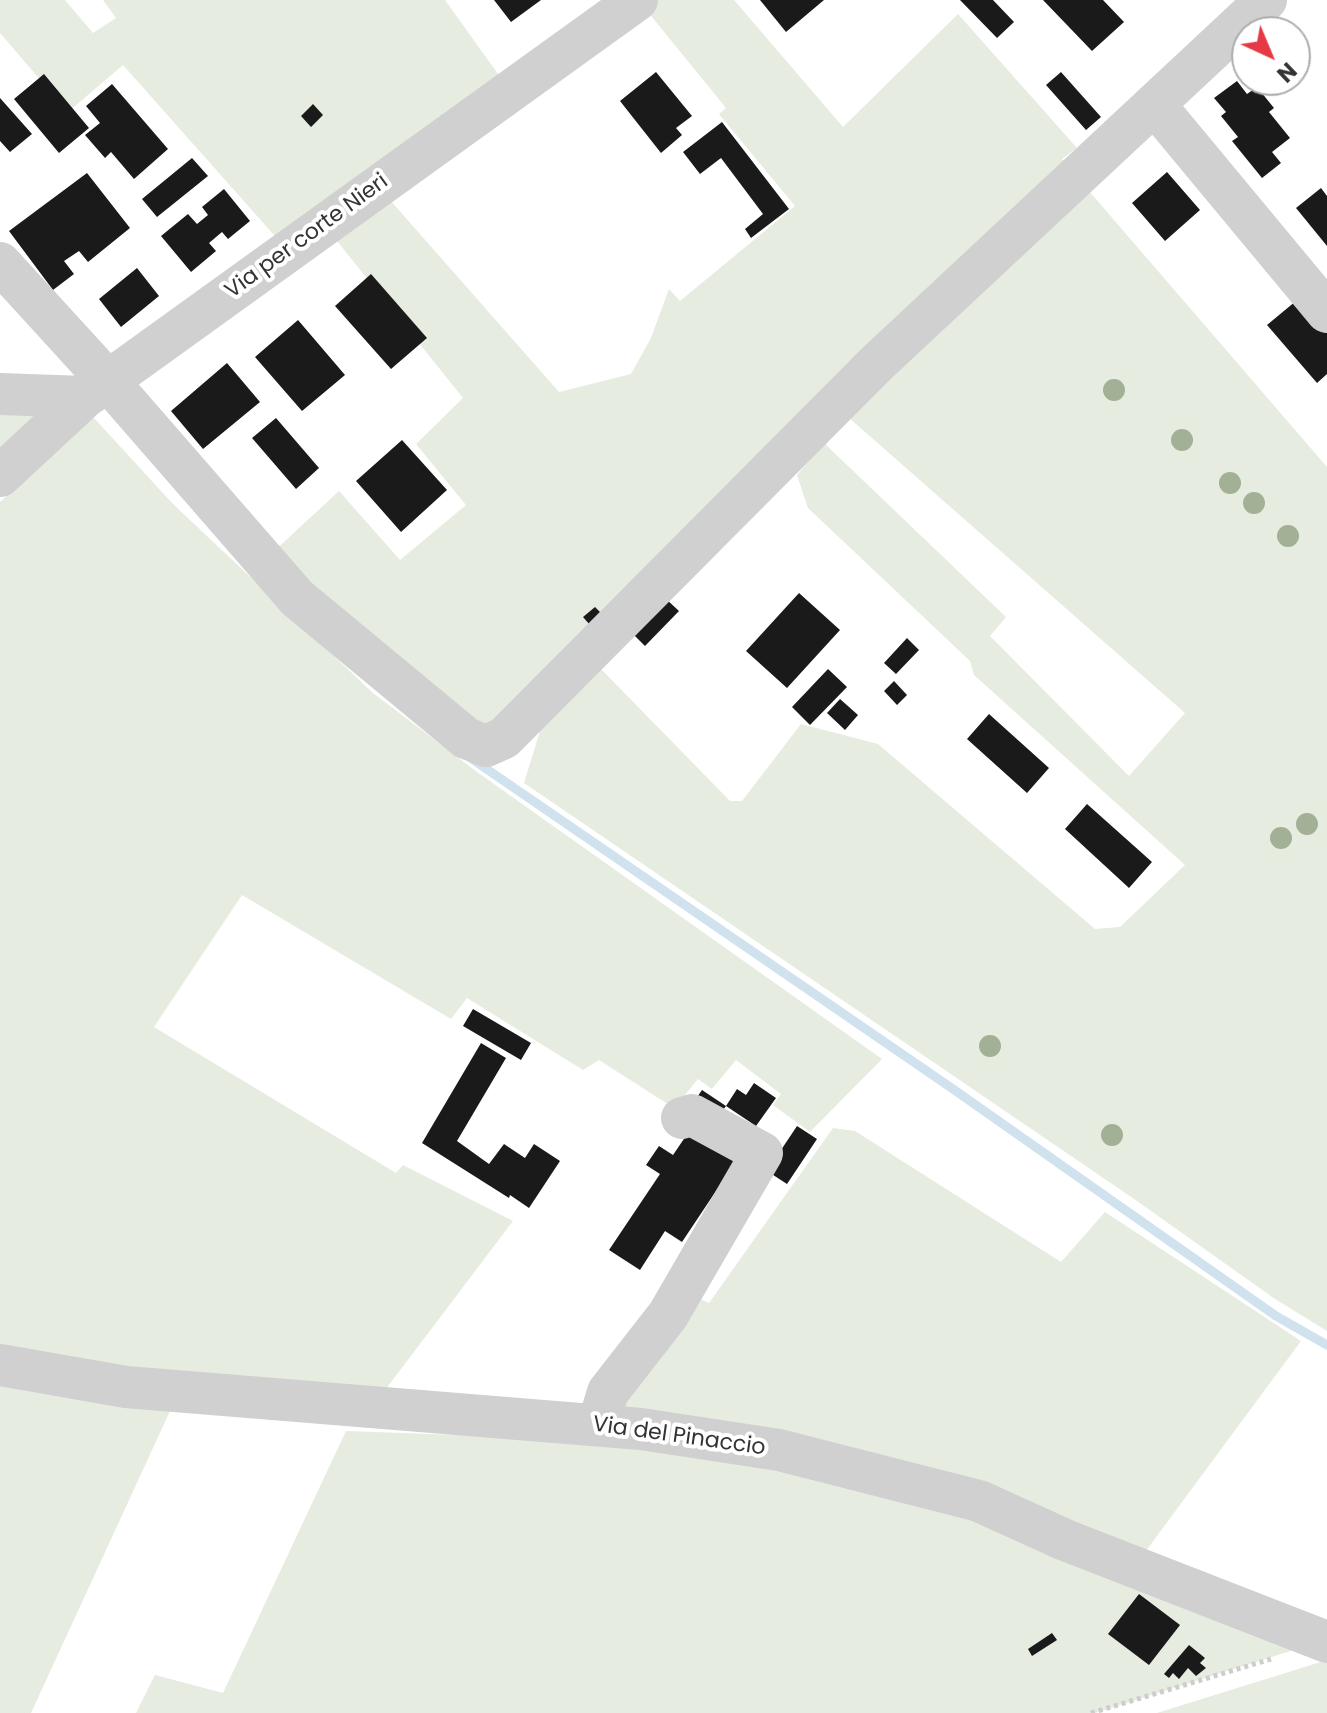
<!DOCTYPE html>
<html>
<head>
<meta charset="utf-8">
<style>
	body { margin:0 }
	#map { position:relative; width:1327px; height:1713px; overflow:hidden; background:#fff; font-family:Poppins,sans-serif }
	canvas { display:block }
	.north { position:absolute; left:1231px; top:16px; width:80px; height:80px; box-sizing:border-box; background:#fff; border:2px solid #adadad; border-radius:50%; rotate:136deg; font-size:22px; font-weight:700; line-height:32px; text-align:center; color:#333 }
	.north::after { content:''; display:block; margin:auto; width:28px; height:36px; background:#e63946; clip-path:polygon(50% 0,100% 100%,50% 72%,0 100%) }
</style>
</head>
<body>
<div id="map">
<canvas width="1327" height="1713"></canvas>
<div class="north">N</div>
</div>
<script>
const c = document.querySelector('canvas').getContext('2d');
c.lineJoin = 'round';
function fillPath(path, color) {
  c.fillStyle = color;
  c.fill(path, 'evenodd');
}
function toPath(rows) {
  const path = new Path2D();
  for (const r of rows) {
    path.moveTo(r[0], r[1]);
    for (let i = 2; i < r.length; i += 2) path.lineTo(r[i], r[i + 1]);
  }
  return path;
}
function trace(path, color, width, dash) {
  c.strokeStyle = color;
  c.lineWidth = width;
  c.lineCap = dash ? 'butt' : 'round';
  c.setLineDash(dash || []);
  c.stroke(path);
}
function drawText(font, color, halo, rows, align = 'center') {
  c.font = font + ' Poppins,sans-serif';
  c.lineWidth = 8;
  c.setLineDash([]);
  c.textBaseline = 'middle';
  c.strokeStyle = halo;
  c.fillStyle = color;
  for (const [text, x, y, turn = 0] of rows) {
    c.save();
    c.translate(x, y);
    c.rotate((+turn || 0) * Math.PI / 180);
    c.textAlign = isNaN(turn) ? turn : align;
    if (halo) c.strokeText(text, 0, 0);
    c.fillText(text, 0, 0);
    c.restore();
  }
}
const green = toPath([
	[0,0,65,0,93,33,116,18,103,0,445,0,503,81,282,244,123,65,68,112,0,33],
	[650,0,734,0,843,127,958,14,1077,148,1062,159,1073,172,479,733,271,554,339,491,400,560,466,505,416,444,463,398,337,241,390,200,559,392,631,374,651,338,669,289,680,301,795,206,719,114,726,108,643,6],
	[1089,191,1327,467,1327,1331,1275,1299,1137,1201,524,783,540,731,601,669,730,801,742,801,801,724,878,744,1095,929,1120,927,1185,865,974,675,970,661,808,508,797,475,824,443,1006,617,990,636,1129,776,1185,713,848,417],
	[0,407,48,409,0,465],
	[94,418,172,503,373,693,477,772,882,1059,810,1132,773,1105,781,1094,736,1060,712,1089,698,1079,674,1108,599,1060,583,1070,467,998,451,1019,242,895,154,1027,396,1173,403,1165,513,1221,373,1406,0,1355,0,502,83,423],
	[833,1128,855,1131,1061,1262,1105,1212,1301,1341,1137,1563,629,1417,622,1402,686,1293,709,1303],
	[0,1383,170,1411,31,1713,0,1713],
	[346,1431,600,1440,774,1468,949,1507,1297,1649,1095,1713,136,1713,155,1675,223,1693],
	[1327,1660,1327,1713,1157,1713]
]);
const stream = toPath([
	[472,759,953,1089,1276,1316,1327,1345]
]);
const building = toPath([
	[494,0,541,0,511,22],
	[760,0,824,0,786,32],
	[960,0,993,0,1014,22,997,38],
	[1043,0,1103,0,1124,22,1092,51],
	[656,72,692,116,676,128,682,135,661,153,620,101],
	[1061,72,1101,117,1086,130,1046,85],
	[44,74,89,128,59,153,14,99],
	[1237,81,1247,94,1257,87,1274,108,1269,112,1290,138,1272,152,1281,163,1262,178,1232,141,1238,137,1221,116,1226,112,1214,98],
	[112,84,168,149,134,179,111,152,105,158,85,135,100,123,86,106],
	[0,98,32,134,10,152,0,141],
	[313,104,323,115,311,127,301,116],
	[722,122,789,209,751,238,745,229,763,214,721,158,700,174,683,152],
	[192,158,208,176,157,217,142,199],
	[1167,172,1200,210,1165,241,1132,203],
	[87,173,130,228,88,262,79,251,64,261,74,274,53,290,9,231],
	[1321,188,1327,196,1327,246,1296,208],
	[224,189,250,221,228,239,222,232,209,243,216,251,191,272,161,236,188,214,197,224,208,215,202,207],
	[137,268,159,296,121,327,99,299],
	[371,274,427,338,391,369,335,306],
	[1302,296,1327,326,1327,374,1317,383,1267,325],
	[298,320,345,375,302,411,255,357],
	[227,363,260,402,203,449,171,411],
	[276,418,319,468,296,489,252,438],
	[402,440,447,490,401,532,356,481],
	[799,593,840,630,787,688,746,651],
	[665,598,679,611,645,646,631,632],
	[595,607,602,614,590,625,583,617],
	[907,638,919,650,896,674,884,663],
	[828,669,847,687,810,725,792,707],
	[894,681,907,695,897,705,884,691],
	[840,699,858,715,845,730,827,713],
	[989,714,1049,768,1027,793,967,739],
	[1087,804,1152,862,1129,888,1065,829],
	[473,1009,531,1043,521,1060,463,1026],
	[481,1043,506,1058,457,1141,489,1164,504,1144,525,1158,534,1144,560,1161,529,1208,510,1195,509,1198,422,1143],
	[754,1083,776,1098,756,1126,726,1106,737,1089,746,1095],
	[702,1090,726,1106,717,1118,693,1103],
	[797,1126,817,1139,787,1184,767,1171],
	[692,1127,738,1158,682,1242,665,1231,640,1270,609,1250,660,1174,646,1165,659,1146,673,1155],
	[1139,1594,1180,1625,1149,1665,1108,1634],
	[1052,1633,1057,1640,1032,1656,1028,1649],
	[1189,1645,1205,1658,1200,1663,1206,1668,1196,1676,1188,1668,1179,1679,1173,1673,1169,1678,1164,1674]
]);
const path = toPath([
	[1091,1713,1271,1659]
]);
const minor = toPath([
	[1155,105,1327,312],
	[0,263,108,381,637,0],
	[0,394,85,397],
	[0,476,85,397,108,381,297,598,466,738,486,746,504,738,876,364,1266,0],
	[0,1365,126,1387,641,1429,779,1450,979,1501,1065,1540,1327,1642],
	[598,1425,608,1392,668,1315,762,1153,692,1115,682,1118]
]);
const trees = [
	[1114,390],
	[1182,440],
	[1230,483],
	[1254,503],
	[1288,536],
	[1307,824],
	[1281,838],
	[990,1046],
	[1112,1135]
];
const streetNames = [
	["Via per corte Nieri",307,237,-36],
	["Via del Pinaccio",679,1437,8]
];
fillPath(green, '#e6ecdf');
trace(stream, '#cfe2ee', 9);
fillPath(building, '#1a1a1a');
trace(path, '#cdcdcd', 5, [4, 4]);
trace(minor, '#d0d0d0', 42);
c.fillStyle = '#a2b095';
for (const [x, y] of trees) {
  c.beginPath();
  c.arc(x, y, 11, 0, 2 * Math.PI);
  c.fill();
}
drawText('22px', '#333', '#fff', streetNames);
</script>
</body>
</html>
